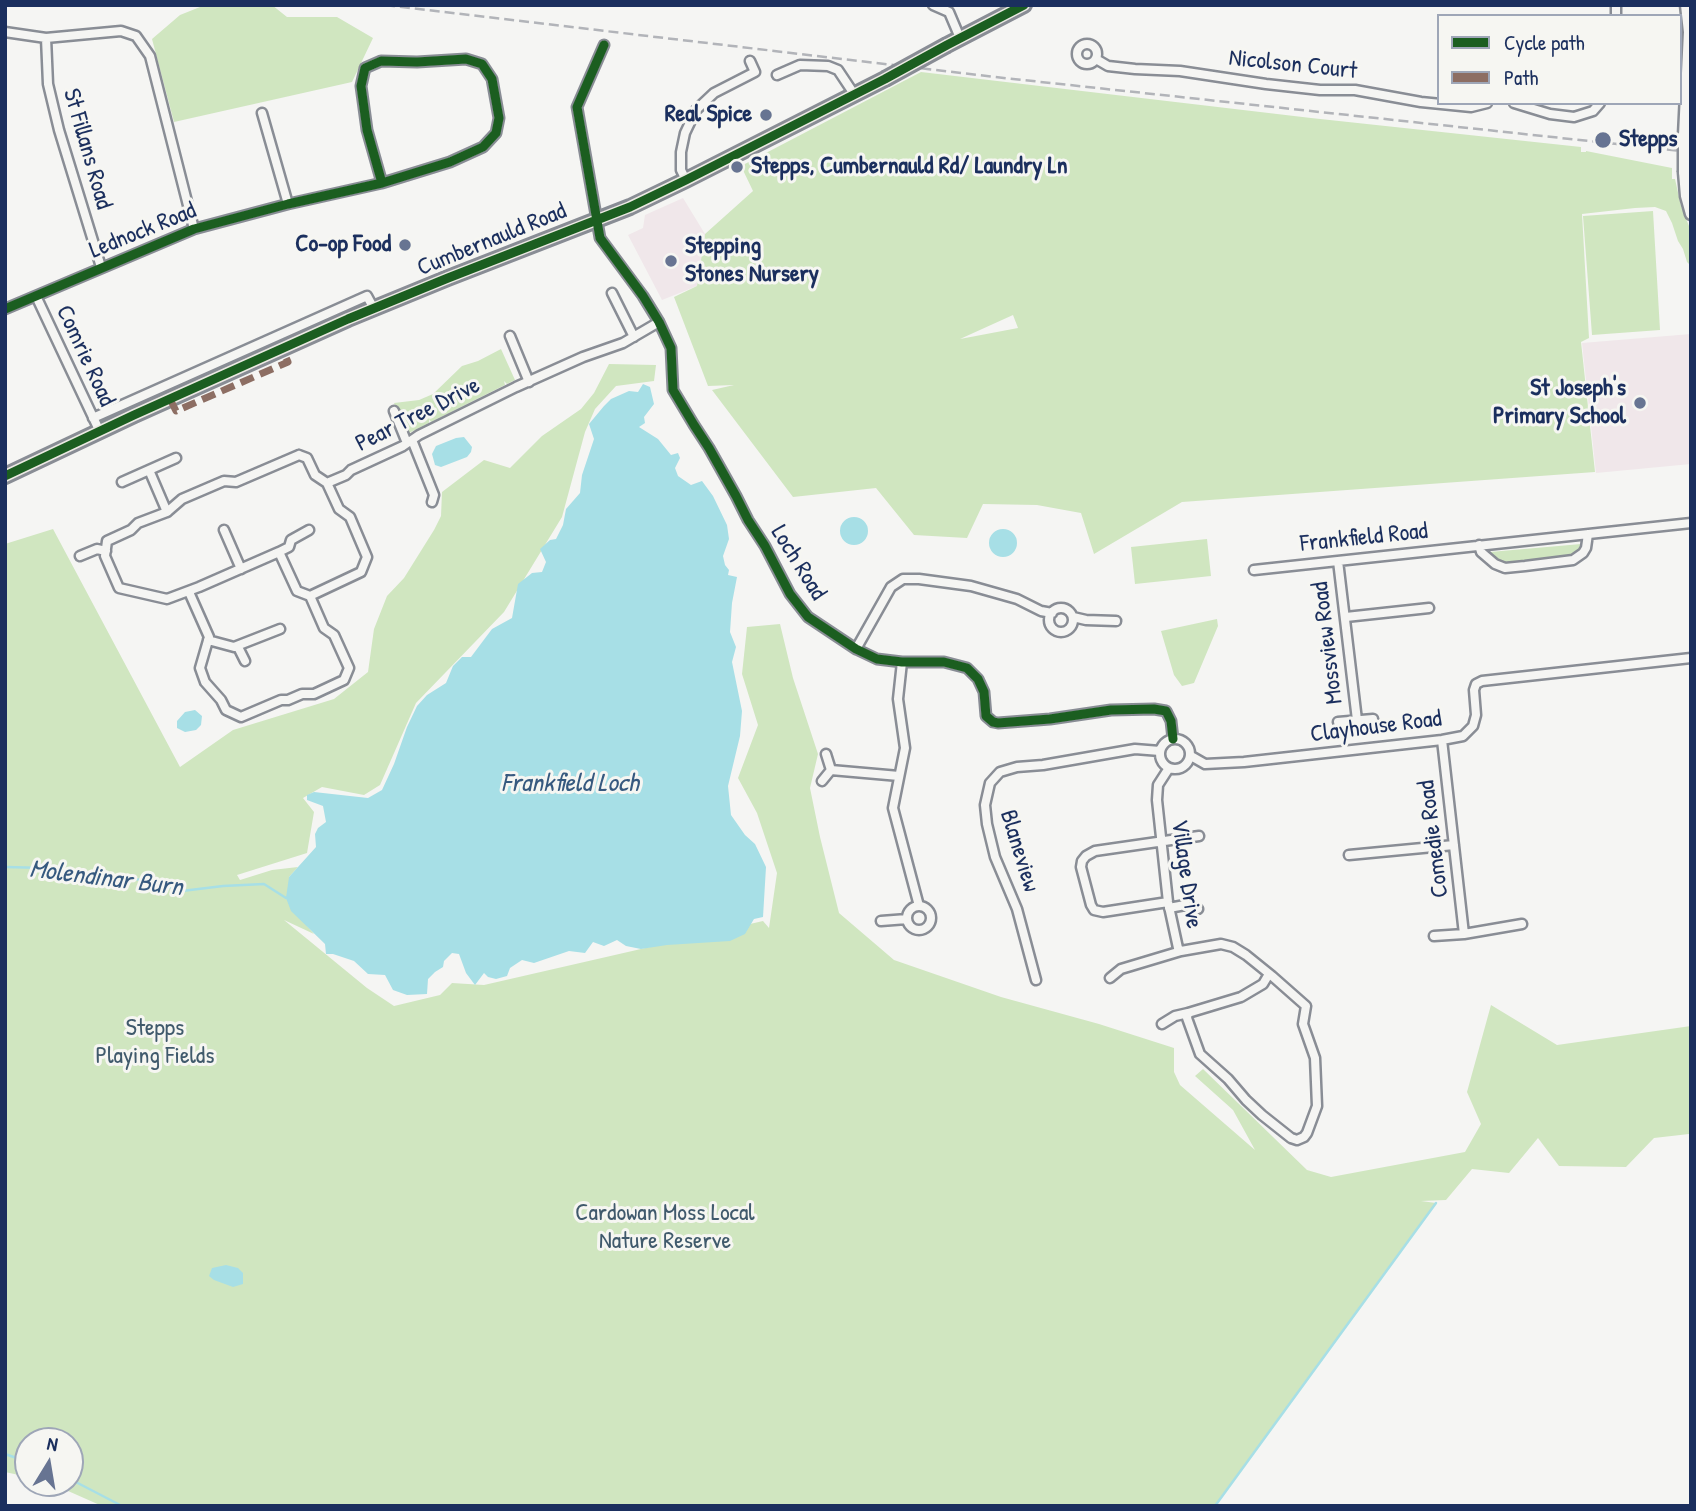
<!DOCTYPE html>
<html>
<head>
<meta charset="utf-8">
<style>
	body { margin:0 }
	#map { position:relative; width:1696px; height:1511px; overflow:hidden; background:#f5f5f3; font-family:"Patrick Hand",sans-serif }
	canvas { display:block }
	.frame { position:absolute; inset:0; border:7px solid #1b2f5e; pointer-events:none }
	.legend { position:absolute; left:1437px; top:14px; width:245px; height:91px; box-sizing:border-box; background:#f6f6f2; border:2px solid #9ea6b7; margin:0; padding:9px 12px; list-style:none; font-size:21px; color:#1b2f5e }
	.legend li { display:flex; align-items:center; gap:14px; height:35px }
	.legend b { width:35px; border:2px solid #9ea6b7 }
	.north { position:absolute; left:14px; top:1427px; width:70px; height:70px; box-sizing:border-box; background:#f6f6f2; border:2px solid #9ea6b7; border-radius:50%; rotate:11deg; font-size:19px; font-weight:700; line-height:28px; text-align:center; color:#1b2f5e }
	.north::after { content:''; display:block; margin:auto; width:24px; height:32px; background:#677492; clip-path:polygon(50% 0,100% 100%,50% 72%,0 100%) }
</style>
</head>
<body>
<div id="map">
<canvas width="1696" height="1511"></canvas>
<div class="frame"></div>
<ul class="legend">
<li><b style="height:9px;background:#1b5e20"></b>Cycle path</li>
<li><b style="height:9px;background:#8d6e63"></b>Path</li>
</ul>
<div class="north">N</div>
</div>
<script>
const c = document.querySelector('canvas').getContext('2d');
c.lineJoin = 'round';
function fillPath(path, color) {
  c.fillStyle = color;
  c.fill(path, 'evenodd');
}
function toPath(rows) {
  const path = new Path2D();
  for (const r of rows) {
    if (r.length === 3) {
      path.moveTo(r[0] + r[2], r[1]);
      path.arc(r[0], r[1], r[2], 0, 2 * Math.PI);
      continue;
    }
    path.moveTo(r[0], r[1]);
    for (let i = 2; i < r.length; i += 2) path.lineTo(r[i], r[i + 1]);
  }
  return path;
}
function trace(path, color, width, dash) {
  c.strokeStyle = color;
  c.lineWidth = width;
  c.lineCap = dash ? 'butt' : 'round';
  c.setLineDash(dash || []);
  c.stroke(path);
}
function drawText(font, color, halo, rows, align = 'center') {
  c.font = font + ' "Patrick Hand",sans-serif';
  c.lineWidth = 6;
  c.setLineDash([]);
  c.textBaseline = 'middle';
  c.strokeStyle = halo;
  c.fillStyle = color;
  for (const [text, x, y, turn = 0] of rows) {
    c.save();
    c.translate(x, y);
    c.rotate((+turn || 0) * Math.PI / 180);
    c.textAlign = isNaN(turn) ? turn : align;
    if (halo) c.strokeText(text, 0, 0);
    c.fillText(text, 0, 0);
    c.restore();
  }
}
const built = toPath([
	[683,198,705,234,697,286,662,300,628,235,643,228,645,215],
	[1691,334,1691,464,1596,473,1582,343]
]);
const green = toPath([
	[205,5,272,5,287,17,337,17,373,38,352,82,174,122,152,39,180,15],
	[921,72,1311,118,1581,147,1581,152,1586,152,1586,151,1672,168,1672,179,1675,179,1681,206,1691,231,1691,266,1687,262,1683,249,1678,241,1672,223,1666,211,1655,207,1635,208,1582,214,1589,338,1581,342,1595,472,1182,502,1094,554,1081,513,1037,505,983,504,967,538,914,535,876,488,793,497,712,390,734,385,708,386,674,297,697,286,705,234,753,191,741,166],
	[1013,315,1018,328,960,339],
	[1653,211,1660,330,1592,335,1583,216],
	[501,349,515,380,507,384,504,381,505,385,431,422,429,419,429,423,407,434,394,403,419,400,433,394,462,366,478,361],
	[609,364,656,365,654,381,616,386,595,409,585,432,562,517,504,612,416,703,380,785,364,795,322,787,303,798,314,812,307,853,237,875,240,880,272,870,298,867,289,877,308,927,314,934,284,920,367,988,394,1006,440,995,452,983,484,985,763,921,769,928,777,873,757,813,738,778,758,725,742,674,747,627,780,624,793,678,818,754,810,788,820,837,839,913,894,960,1001,997,1099,1024,1174,1048,1174,1072,1180,1085,1255,1150,1233,1110,1195,1076,1203,1069,1307,1170,1331,1177,1465,1152,1481,1124,1467,1092,1491,1005,1557,1045,1691,1026,1691,1133,1689,1134,1654,1138,1626,1167,1559,1166,1538,1138,1509,1173,1472,1169,1446,1200,1421,1201,1436,1203,1215,1506,102,1506,50,1483,70,1483,70,1441,28,1441,28,1477,5,1472,5,544,53,529,180,767,233,730,334,699,368,672,374,629,387,596,404,578,434,530,441,516,442,492,484,460,510,468,542,436,581,409,594,393],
	[1207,539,1211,576,1135,584,1131,547],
	[1581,544,1580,550,1569,559,1503,565,1489,557,1490,552],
	[1217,619,1218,626,1194,683,1182,686,1174,675,1161,631]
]);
const water = toPath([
	[643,384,650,387,654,404,644,417,645,423,639,427,658,439,671,455,678,453,680,458,675,468,678,476,691,485,702,481,713,496,727,525,729,539,723,556,725,565,729,570,728,575,737,577,732,603,730,632,736,647,732,662,742,711,740,736,728,786,731,815,745,835,755,844,766,867,763,917,754,919,745,934,730,941,667,945,641,949,626,946,617,940,604,946,593,942,585,953,569,951,534,963,522,960,510,968,507,976,496,979,488,977,484,973,475,985,466,973,459,954,452,953,444,961,443,967,435,972,428,979,427,994,407,995,393,990,385,975,368,974,354,961,333,954,326,954,325,944,291,911,286,898,289,877,316,847,315,834,318,828,326,822,323,806,307,800,307,795,314,792,368,798,382,790,394,764,407,727,417,706,427,695,446,683,453,666,462,657,471,657,492,629,512,618,518,584,532,573,542,572,546,562,540,549,550,540,556,539,563,525,566,509,580,493,582,475,594,439,589,424,604,406,611,399,629,391,638,392],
	[464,437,472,447,471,452,467,457,441,467,435,465,432,454,436,446,456,438],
	[854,531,14],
	[1003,543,14],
	[195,710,202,716,201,725,196,730,185,732,177,728,177,721,185,712],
	[226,1265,238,1268,243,1273,243,1284,233,1287,214,1280,209,1276,212,1268]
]);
const stream = toPath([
	[5,867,47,868,105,874,141,880,182,891,223,886,264,884,286,898],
	[5,1454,28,1462],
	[70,1479,122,1506],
	[1215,1506,1436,1203]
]);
const minor = toPath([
	[933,5,949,12,960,38],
	[1616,16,1616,5],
	[5,32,46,38,121,31,136,36,150,56,194,229],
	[46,38,48,84,59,130,101,267],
	[1087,54,10],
	[604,45,577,107,600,238,643,296,659,322,671,348,673,390,694,425,709,448,736,496,748,520,765,546,790,594,808,617,856,649,877,659,902,662,944,662,967,668,978,679,984,692,986,716,993,722,998,723,1050,719,1111,710,1154,709,1166,711,1171,721,1173,739],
	[1096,59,1108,66,1135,69,1180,71,1266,84,1320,90,1355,90,1421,102,1471,107,1487,103],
	[777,75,800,65,828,66,838,70,854,94],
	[1514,103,1550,114,1574,117,1593,111,1600,103],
	[262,113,288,204],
	[686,180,681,170,681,152,685,133,696,110,714,93,755,72,750,61],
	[612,293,634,337],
	[36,296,100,432],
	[5,309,194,229,288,204,382,183,450,162,483,147,496,133,499,118,492,79,482,64,466,59,417,62,381,61,365,68,361,86,367,130,382,183],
	[510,336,529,382],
	[394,411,407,443],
	[93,418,367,296,374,309],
	[412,440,434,495,432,502],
	[299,455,307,458,315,475,327,483,339,509,350,517,367,557,361,572,310,596,297,591,279,552,199,587,167,599,119,588,105,556,107,541,131,530,138,523,167,512,182,499,224,481,236,482,299,455],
	[149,470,167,512],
	[122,482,176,458],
	[327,483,346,475,351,470,403,446,419,435,516,387,583,357,623,343,659,322],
	[224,530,241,569],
	[1479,545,1481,552,1495,564,1505,568,1525,566,1573,560,1583,553,1586,548,1588,534],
	[279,552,289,547,291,540,309,530],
	[80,556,97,549,106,551],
	[1338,561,1357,720],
	[1254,570,1691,523],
	[189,592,209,637,200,668,205,682,221,700,226,710,241,717,281,700,288,700,302,694,314,694,344,680,349,668,334,635,324,628,310,596],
	[1061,620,12],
	[1073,617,1086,620,1116,621],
	[1346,617,1429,608],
	[208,640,234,647,280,629],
	[238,647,245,661],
	[856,649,891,587,903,579,919,579,971,586,1017,599,1041,611,1052,613],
	[902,662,898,699,905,748,893,808,919,906],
	[1338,722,1373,719],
	[1175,754,15],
	[1442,740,1464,934],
	[1191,756,1205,764,1244,762,1442,740,1463,736,1473,726,1476,715,1474,690,1476,684,1482,681,1691,658],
	[1169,768,1158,785,1157,800,1168,902,1178,948,1181,951,1221,944,1233,947,1246,955,1272,976,1306,1006,1303,1024,1315,1058,1317,1106,1307,1133,1304,1137,1297,1140,1291,1138,1262,1115,1246,1100,1228,1079,1200,1054,1187,1018,1188,1013,1241,997,1263,984,1269,974],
	[831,770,899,776],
	[822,781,831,770,826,754],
	[1349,855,1454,845],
	[1168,902,1103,912,1094,910,1091,905,1081,867,1082,861,1086,856,1095,851,1199,836],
	[919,918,12],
	[1169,908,1185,905,1198,909],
	[881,921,907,919],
	[1434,936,1464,934,1522,924],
	[1110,978,1121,969,1181,951],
	[1036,980,1017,909,995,857,987,824,985,805,990,783,1000,772,1017,767,1043,765,1135,749,1160,751],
	[1162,1024,1175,1016,1188,1013]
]);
const tertiary = toPath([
	[1684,135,1689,32,1686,5],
	[1684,172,1686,196,1691,214]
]);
const primary = toPath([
	[947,45,1024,5],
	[5,476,134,415,348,319,448,278,630,207,686,180,885,79]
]);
const rail = toPath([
	[385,5,995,77,1691,152]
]);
const tertiaryBridge = toPath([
	[1684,172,1684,135]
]);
const primaryBridge = toPath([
	[885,79,947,45]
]);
const quiet = toPath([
	[170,399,176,411,288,362,282,348]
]);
const cycleway = toPath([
	[604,45,577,107,600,238,643,296,659,322,671,348,673,390,694,425,709,448,736,496,748,520,765,546,790,594,808,617,856,649,877,659,902,662,944,662,967,668,978,679,984,692,986,716,993,722,998,723,1050,719,1111,710,1154,709,1166,711,1171,721,1173,739],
	[5,309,194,229,288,204,382,183,450,162,483,147,496,133,499,118,492,79,482,64,466,59,417,62,381,61,365,68,361,86,367,130,382,183],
	[5,476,134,415,348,319,448,278,630,207,686,180,885,79,947,45,1024,5]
]);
const markers = [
	[766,115,7,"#677492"],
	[1603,140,9,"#677492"],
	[737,167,7,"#677492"],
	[405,245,7,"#677492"],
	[671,261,7,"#677492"],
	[1640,403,7,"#677492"]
];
const streetNames = [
	["Nicolson Court",1293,65,6],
	["St Fillans Road",87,149,74],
	["Lednock Road",143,231,-22],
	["Cumbernauld Road",492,240,-22],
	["Comrie Road",85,356,65],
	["Pear Tree Drive",418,415,-27],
	["Frankfield Road",1364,538,-6],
	["Loch Road",798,563,58],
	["Mossview Road",1328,643,-97],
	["Clayhouse Road",1376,727,-7],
	["Comedie Road",1434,839,-97],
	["Blaneview",1019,851,73],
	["Village Drive",1186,874,82]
];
const poiNames = [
	["Real Spice",752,115],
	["Stepps",1619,140,"left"],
	["Stepps, Cumbernauld Rd/ Laundry Ln",751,167,"left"],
	["Co-op Food",391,245],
	["Stepping",685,247,"left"],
	["Stones Nursery",685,275,"left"],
	["St Joseph's",1626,389],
	["Primary School",1626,417]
];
const parkNames = [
	["Stepps",155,1029],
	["Playing Fields",155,1057],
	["Cardowan Moss Local",665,1214],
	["Nature Reserve",665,1242]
];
const waterNames = [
	["Frankfield Loch",570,784],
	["Molendinar Burn",106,879,7]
];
fillPath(built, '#f0e7ea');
fillPath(green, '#d0e6c0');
fillPath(water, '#a7dfe6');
trace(stream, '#a7dfe6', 2.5);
trace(minor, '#898d95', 13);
trace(tertiary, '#898d95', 15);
trace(primary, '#898d95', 18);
trace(minor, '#f5f5f3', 8);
trace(tertiary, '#f5f5f3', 10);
trace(primary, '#edeae4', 12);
trace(rail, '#b2b4b9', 2.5, [10, 5]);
trace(tertiaryBridge, '#898d95', 15, []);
trace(primaryBridge, '#898d95', 18, []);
trace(tertiaryBridge, '#f5f5f3', 10);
trace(primaryBridge, '#edeae4', 12);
trace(quiet, '#8d6e63', 7, [14, 7]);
trace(cycleway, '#1b5e20', 9);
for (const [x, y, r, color] of markers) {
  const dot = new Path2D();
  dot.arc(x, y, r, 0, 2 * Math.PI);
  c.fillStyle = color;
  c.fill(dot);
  trace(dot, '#f6f6f2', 2.5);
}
drawText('24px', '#1b2f5e', '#f6f6f2', streetNames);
drawText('bold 24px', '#1b2f5e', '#f6f6f2', poiNames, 'right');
drawText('24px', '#405a6c', '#f6f6f2', parkNames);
drawText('italic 26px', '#36597f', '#f6f6f2', waterNames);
</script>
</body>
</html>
